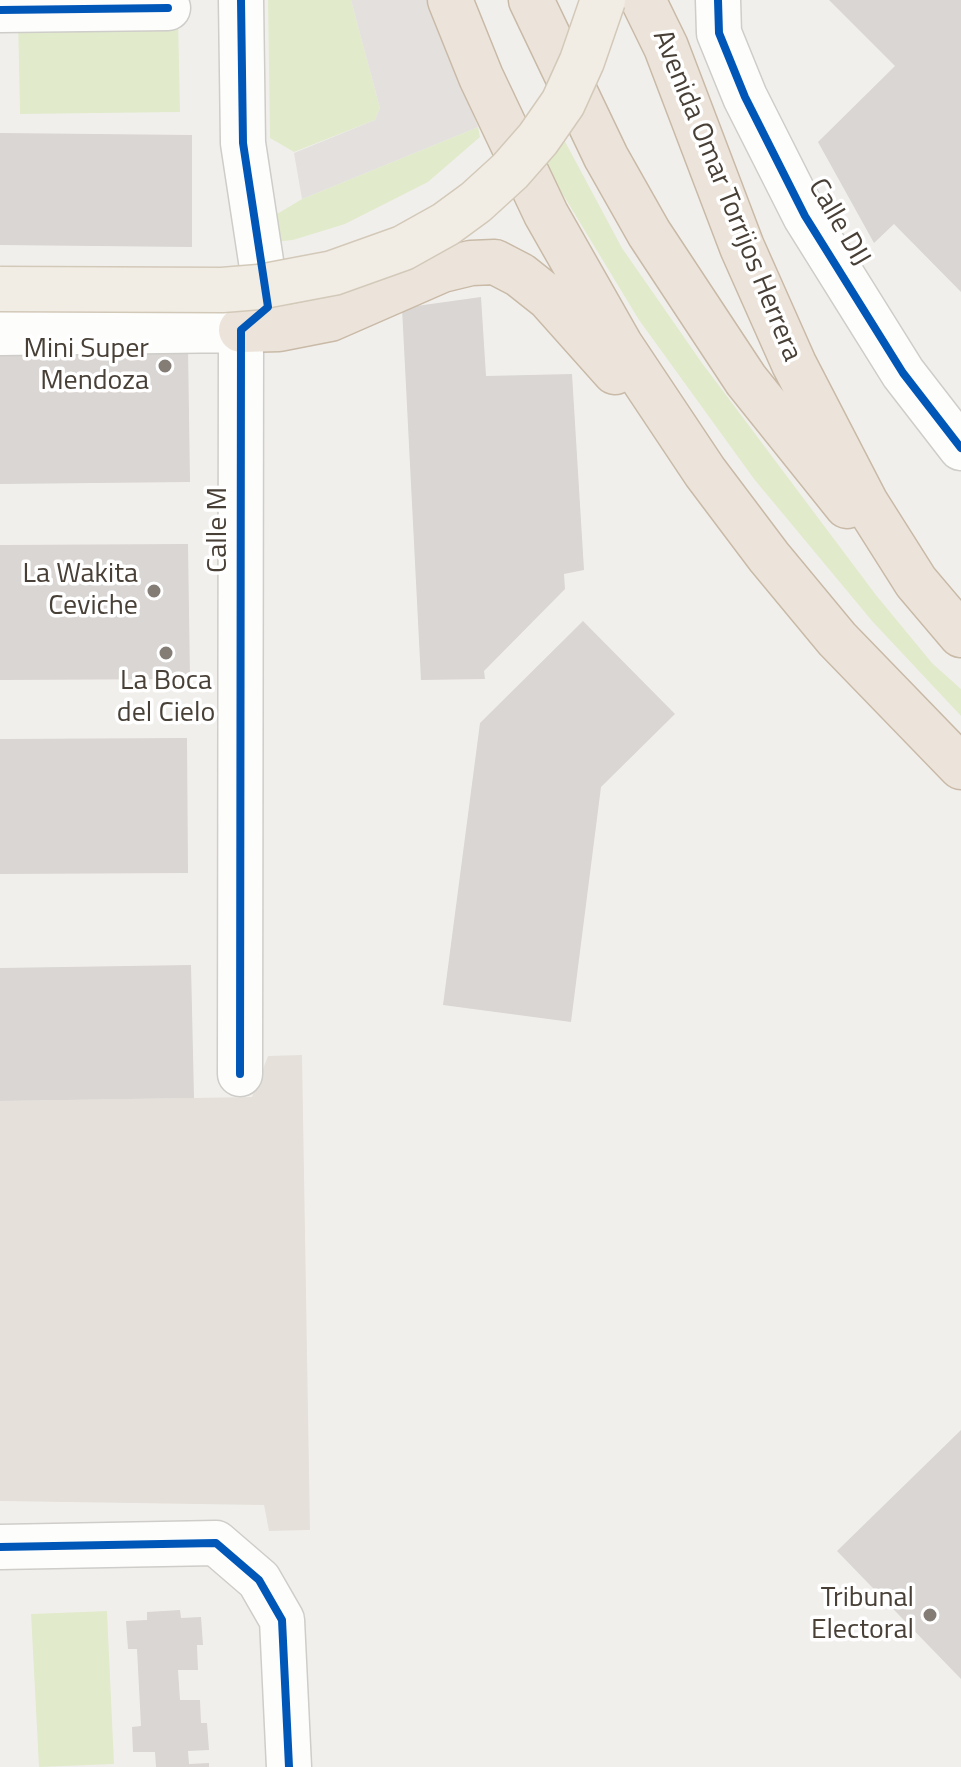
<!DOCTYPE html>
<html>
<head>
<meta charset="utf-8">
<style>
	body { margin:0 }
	canvas { display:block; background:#f1efec }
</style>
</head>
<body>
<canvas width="961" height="1767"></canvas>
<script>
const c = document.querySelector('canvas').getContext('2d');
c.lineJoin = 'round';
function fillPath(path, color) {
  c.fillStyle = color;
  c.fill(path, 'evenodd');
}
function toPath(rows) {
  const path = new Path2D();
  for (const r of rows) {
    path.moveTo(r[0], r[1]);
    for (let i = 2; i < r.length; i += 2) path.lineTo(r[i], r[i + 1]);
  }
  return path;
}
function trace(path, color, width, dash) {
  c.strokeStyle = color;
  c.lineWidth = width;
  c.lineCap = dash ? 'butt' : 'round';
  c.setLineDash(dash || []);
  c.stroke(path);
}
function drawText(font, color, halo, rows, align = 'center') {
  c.font = font + ' "Titillium Web",sans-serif';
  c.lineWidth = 7;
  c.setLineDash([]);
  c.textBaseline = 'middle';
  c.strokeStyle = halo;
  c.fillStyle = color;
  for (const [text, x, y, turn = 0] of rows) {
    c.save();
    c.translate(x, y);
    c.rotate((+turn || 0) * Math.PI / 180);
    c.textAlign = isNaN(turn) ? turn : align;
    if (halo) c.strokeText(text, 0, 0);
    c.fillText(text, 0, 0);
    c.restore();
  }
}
const residential = toPath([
	[302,1055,310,1530,269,1531,264,1505,0,1501,0,1101,252,1097,268,1056]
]);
const green = toPath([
	[268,0,351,0,380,108,375,120,294,152,270,138],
	[178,15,180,112,20,114,18,18],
	[478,127,480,137,428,182,345,224,293,240,274,242,267,220,302,199],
	[561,134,622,248,702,363,876,595,932,663,961,689,961,716,872,621,754,479,639,320,542,160],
	[107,1611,114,1764,39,1767,31,1614]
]);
const parking = toPath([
	[351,0,427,0,478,127,302,199,294,153,375,120,380,108]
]);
const building = toPath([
	[829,0,961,0,961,292,894,224,874,243,818,142,895,66],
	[0,133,192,135,192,247,0,245],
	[481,297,486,376,572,374,584,570,564,574,565,589,484,671,485,679,421,680,402,308],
	[188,348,190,482,0,484,0,349],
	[188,544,190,679,0,680,0,545],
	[583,621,675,714,601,787,571,1022,443,1005,480,723],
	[187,738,188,873,0,874,0,739],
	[191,965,194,1098,0,1101,0,968],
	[961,1430,961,1679,837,1551],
	[180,1610,181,1618,201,1617,203,1645,197,1645,198,1670,178,1670,180,1700,200,1700,201,1723,207,1723,209,1750,188,1751,189,1764,209,1763,209,1767,156,1767,155,1752,133,1752,132,1727,141,1726,137,1649,128,1649,126,1621,147,1620,147,1612]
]);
const street = toPath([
	[718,0,719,33,745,97,805,216,903,373,961,448],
	[0,10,168,8],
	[0,333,241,330],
	[240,1074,241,330,268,307,243,143,241,0],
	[0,1547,216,1543,259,1580,282,1620,289,1767]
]);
const highway = toPath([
	[450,0,481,77,546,214,621,346,705,472,769,557,837,639,961,767],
	[531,0,606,157,649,233,746,380,847,506],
	[643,0,666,47,742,247,794,364,866,503,916,582,961,635],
	[241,330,279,329,330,319,442,270,471,263,495,262,520,275,549,298,615,372]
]);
const primaryBridge = toPath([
	[0,289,222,290,259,287,333,273,403,248,446,224,476,202,510,171,538,139,563,103,582,61,603,0]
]);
const cycleway = toPath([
	[718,0,719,33,745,97,805,216,903,373,961,448],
	[0,10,168,8],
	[240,1074,241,330,268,307,243,143,241,0],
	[0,1547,216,1543,259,1580,282,1620,289,1767]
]);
const markers = [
	[165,366,8,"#837d76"],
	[154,591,8,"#837d76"],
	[166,653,8,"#837d76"],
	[930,1615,8,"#837d76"]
];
const streetNames = [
	["Avenida Omar Torrijos Herrera",726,196,68],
	["Calle DIJ",838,223,60],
	["Calle M",219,530,-90]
];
const poiNames = [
	["Mini Super",149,350],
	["Mendoza",149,382],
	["La Wakita",138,575],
	["Ceviche",138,607],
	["La Boca",166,682,"center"],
	["del Cielo",166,714,"center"],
	["Tribunal",914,1599],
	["Electoral",914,1631]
];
fillPath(residential, '#e5e0d9');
fillPath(green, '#e1ebcc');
fillPath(parking, '#e3e0dd');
fillPath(building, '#d9d6d3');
trace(street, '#cfcdc9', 47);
trace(highway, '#c9baa7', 47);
trace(street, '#fdfdfc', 44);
trace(highway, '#ece4da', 44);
trace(primaryBridge, '#d3c9b9', 47, []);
trace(primaryBridge, '#f1ece4', 44);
trace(cycleway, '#0057b8', 8);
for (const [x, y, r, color] of markers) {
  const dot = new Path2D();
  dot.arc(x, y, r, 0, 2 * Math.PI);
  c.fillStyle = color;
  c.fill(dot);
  trace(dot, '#fff', 3);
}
drawText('28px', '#484037', '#fff', streetNames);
drawText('28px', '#484037', '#fff', poiNames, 'right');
</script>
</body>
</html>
